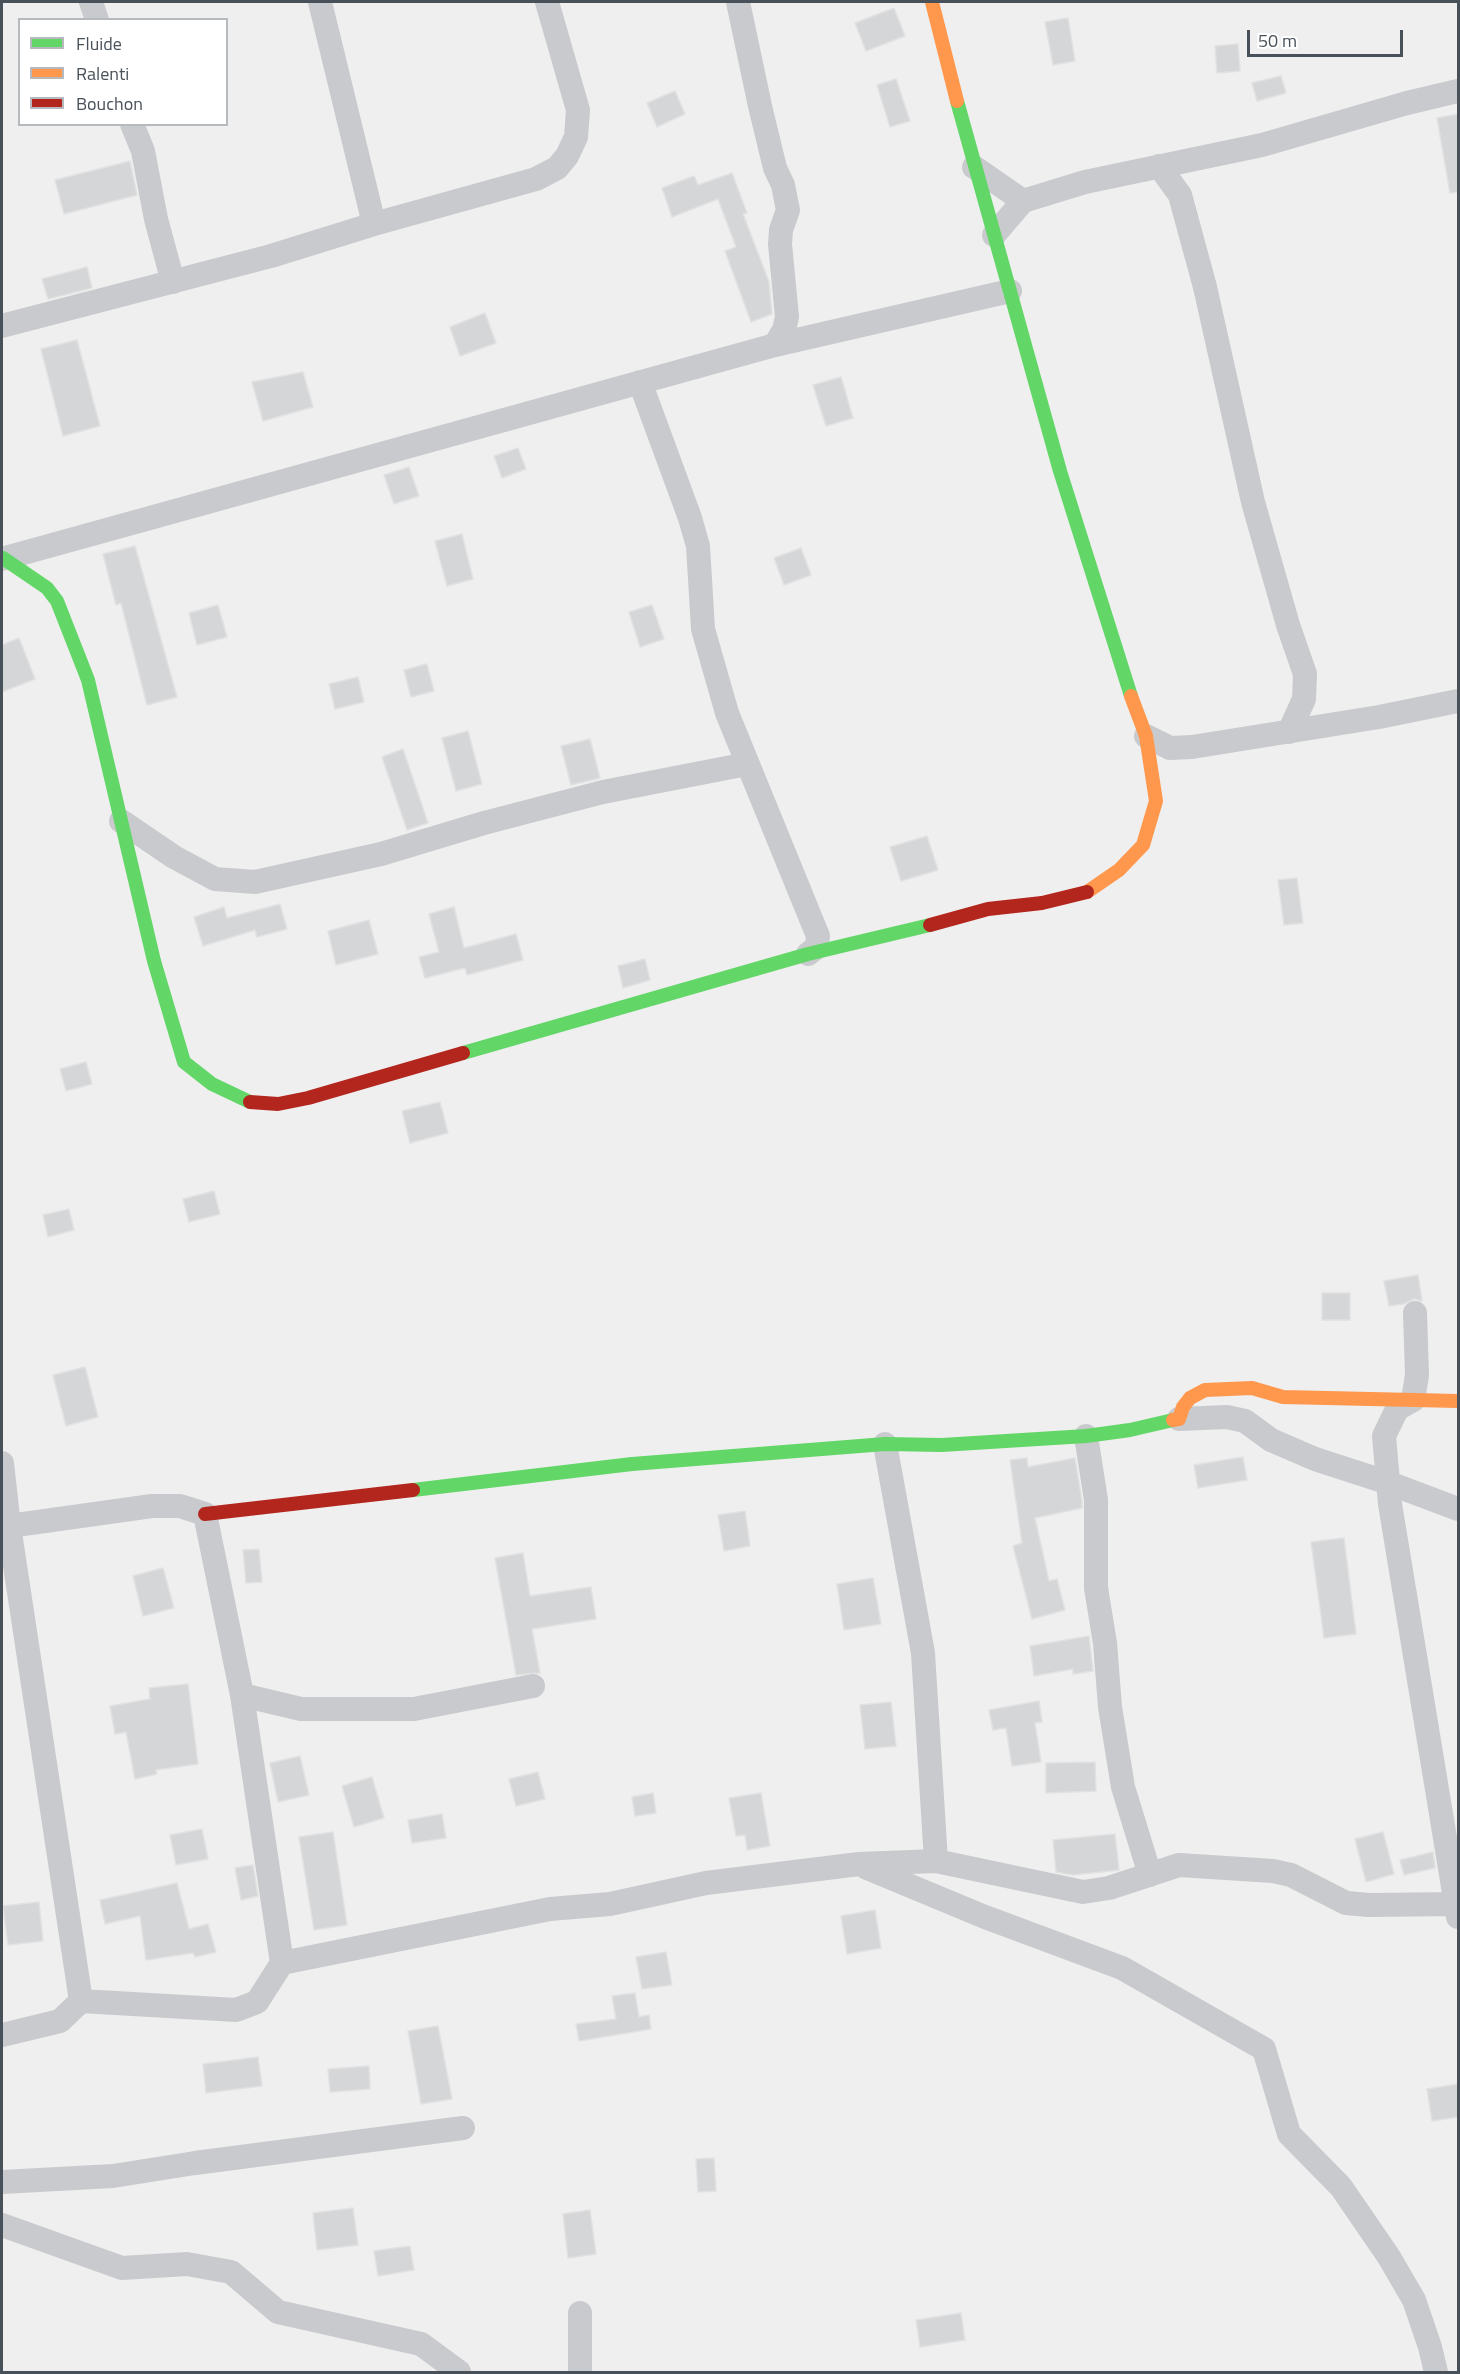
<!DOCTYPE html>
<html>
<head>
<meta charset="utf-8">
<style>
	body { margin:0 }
	#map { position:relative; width:1460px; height:2374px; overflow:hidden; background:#efefef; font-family:"Titillium Web",sans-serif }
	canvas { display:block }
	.frame { position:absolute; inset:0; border:3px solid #485059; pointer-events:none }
	.legend { position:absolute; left:18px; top:18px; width:210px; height:108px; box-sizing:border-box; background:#fff; border:2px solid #b6b9bd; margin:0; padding:8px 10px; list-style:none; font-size:18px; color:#485059 }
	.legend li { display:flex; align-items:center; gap:12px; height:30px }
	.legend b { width:30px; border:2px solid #b6b9bd }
	.scale { position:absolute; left:1247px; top:30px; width:156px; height:27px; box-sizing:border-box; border:3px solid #485059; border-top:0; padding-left:8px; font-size:18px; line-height:21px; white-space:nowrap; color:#485059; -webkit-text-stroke:4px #fff; paint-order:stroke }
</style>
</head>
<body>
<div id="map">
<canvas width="1460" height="2374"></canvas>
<div class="frame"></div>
<ul class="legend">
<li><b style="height:8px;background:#63d668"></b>Fluide</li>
<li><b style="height:8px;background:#ff974d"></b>Ralenti</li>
<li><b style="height:8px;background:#b3261e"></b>Bouchon</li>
</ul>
<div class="scale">50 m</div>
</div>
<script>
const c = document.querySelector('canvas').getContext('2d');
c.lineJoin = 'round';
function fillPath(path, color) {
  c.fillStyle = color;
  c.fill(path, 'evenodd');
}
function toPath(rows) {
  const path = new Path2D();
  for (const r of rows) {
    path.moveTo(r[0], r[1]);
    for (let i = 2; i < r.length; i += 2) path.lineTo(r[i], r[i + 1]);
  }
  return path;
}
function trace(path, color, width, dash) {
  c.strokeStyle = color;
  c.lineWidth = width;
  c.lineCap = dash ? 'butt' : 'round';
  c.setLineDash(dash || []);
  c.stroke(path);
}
const building = toPath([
	[894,8,905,36,866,51,855,23,894,8],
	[1068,18,1075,61,1053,65,1045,22,1068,18],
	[1238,44,1240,71,1217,73,1215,46,1238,44],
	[1281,76,1286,93,1257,101,1252,83,1281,76],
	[896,79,910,121,890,127,877,85,896,79],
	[675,91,685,114,657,127,647,103,675,91],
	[1458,114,1458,192,1450,193,1437,118,1458,114],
	[130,161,137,195,64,214,55,180,130,161],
	[732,173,747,213,743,214,769,282,772,314,751,322,725,251,736,247,718,199,672,217,662,188,694,176,698,185,732,173],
	[87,267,92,288,48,299,42,279,87,267],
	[485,313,496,343,460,356,450,327,485,313],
	[77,340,100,426,63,436,41,349,77,340],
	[303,372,313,407,263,421,252,382,303,372],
	[841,377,853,418,826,426,813,385,841,377],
	[518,448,526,469,502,478,494,456,518,448],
	[409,467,419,496,394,504,384,475,409,467],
	[462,534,473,579,447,586,435,541,462,534],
	[135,546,177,697,147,705,121,603,116,605,103,554,135,546],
	[801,548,811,575,784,585,774,558,801,548],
	[218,605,227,637,197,645,189,613,218,605],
	[652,605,664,639,640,647,629,612,652,605],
	[19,638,35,679,2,692,2,645,19,638],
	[427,664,434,691,411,697,404,670,427,664],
	[358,677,364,702,335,709,329,684,358,677],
	[468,731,482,784,456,791,442,738,468,731],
	[590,739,600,778,571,785,561,746,590,739],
	[403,749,428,823,407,830,382,757,403,749],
	[927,836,938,870,901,881,890,847,927,836],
	[1297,878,1303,923,1284,925,1278,880,1297,878],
	[280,904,287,929,257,937,255,930,203,946,194,917,224,907,227,918,280,904],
	[454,907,464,948,516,934,523,960,467,975,465,968,425,978,419,957,439,952,429,914,454,907],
	[369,920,378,954,336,965,328,931,369,920],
	[645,959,650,980,623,988,618,966,645,959],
	[86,1062,92,1084,66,1091,60,1069,86,1062],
	[440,1102,448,1133,410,1143,402,1111,440,1102],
	[214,1191,220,1214,189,1222,183,1199,214,1191],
	[69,1209,74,1230,48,1237,43,1215,69,1209],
	[1418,1275,1422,1301,1414,1299,1404,1304,1389,1306,1384,1281,1418,1275],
	[1322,1293,1350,1293,1350,1320,1322,1320,1322,1293],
	[85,1367,98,1417,66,1426,53,1375,85,1367],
	[1243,1457,1247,1480,1198,1488,1194,1465,1243,1457],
	[1027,1458,1028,1467,1075,1458,1082,1501,1082,1508,1035,1518,1049,1581,1057,1579,1065,1610,1032,1619,1013,1546,1022,1543,1010,1460,1027,1458],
	[745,1511,750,1546,724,1551,718,1515,745,1511],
	[1344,1538,1356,1634,1324,1638,1311,1542,1344,1538],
	[259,1549,262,1582,246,1583,243,1550,259,1549],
	[523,1553,530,1596,591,1587,596,1619,532,1629,540,1673,516,1675,495,1558,523,1553],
	[163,1568,174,1608,143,1616,133,1576,163,1568],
	[873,1578,881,1624,844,1630,837,1584,873,1578],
	[1089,1636,1093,1671,1073,1674,1073,1669,1034,1676,1030,1646,1089,1636],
	[188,1684,198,1764,156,1770,157,1774,135,1779,126,1732,115,1734,110,1706,150,1699,149,1688,188,1684],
	[1039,1701,1042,1722,1035,1723,1041,1762,1012,1766,1006,1728,993,1730,989,1710,1039,1701],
	[891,1702,896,1746,865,1749,860,1705,891,1702],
	[300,1756,309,1795,278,1802,270,1763,300,1756],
	[1095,1762,1096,1791,1046,1793,1046,1763,1095,1762],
	[538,1772,545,1799,516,1806,509,1779,538,1772],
	[372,1777,384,1818,354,1827,342,1786,372,1777],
	[653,1793,656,1813,635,1816,632,1797,653,1793],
	[761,1793,770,1846,747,1850,745,1835,736,1836,729,1798,761,1793],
	[442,1814,446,1838,412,1843,408,1820,442,1814],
	[202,1829,208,1859,176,1865,170,1835,202,1829],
	[333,1832,347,1925,314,1930,299,1837,333,1832],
	[1383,1832,1394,1874,1366,1882,1355,1839,1383,1832],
	[1115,1834,1119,1870,1073,1875,1056,1872,1053,1840,1115,1834],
	[1433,1852,1435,1868,1404,1875,1400,1860,1433,1852],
	[253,1865,258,1896,241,1900,235,1868,253,1865],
	[177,1883,189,1929,208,1924,216,1952,195,1957,193,1953,146,1960,140,1916,105,1924,100,1900,177,1883],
	[39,1902,43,1941,8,1945,3,1906,39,1902],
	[875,1910,881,1948,847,1954,841,1916,875,1910],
	[666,1952,672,1985,642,1989,636,1957,666,1952],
	[635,1993,639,2017,649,2015,651,2029,579,2041,576,2024,616,2019,612,1996,635,1993],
	[438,2026,452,2099,421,2104,408,2031,438,2026],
	[258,2057,262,2086,206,2093,203,2064,258,2057],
	[369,2066,370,2089,330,2092,328,2069,369,2066],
	[1458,2084,1458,2117,1432,2121,1427,2089,1458,2084],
	[714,2158,716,2191,698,2192,696,2159,714,2158],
	[353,2208,358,2245,317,2250,313,2213,353,2208],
	[590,2210,596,2254,568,2258,563,2214,590,2210],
	[410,2246,414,2270,378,2276,374,2251,410,2246],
	[961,2313,965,2340,920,2347,916,2320,961,2313]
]);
const street = toPath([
	[91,2,97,20],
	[320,2,374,224],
	[738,2,760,106,775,168,783,185,788,210,781,230,780,244,787,317,784,330,775,345],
	[132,124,143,151,156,219,173,282],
	[1159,166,1180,195,1205,287,1253,502,1288,625,1305,674,1304,699,1289,732],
	[974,167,1023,201],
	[994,235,1023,201,1085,182,1262,145,1407,103,1458,91],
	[2,326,271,256,374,224,536,179,557,168,567,156,576,137,578,110,547,2],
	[640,382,690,518,698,546,703,629,727,713,818,936,817,947,808,954],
	[2,559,775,345,1010,291],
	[1146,736,1170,748,1192,747,1379,717,1458,701],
	[121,821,174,857,215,879,255,882,381,854,484,823,603,792,747,764],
	[1415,1313,1417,1375,1413,1400,1397,1409,1384,1436,1390,1504,1458,1917],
	[1179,1419,1227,1417,1245,1421,1271,1440,1315,1459,1389,1483,1458,1509],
	[1086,1436,1096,1500,1096,1588,1105,1643,1110,1707,1123,1787,1150,1875],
	[885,1444,923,1653,936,1861],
	[2,1463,9,1526,81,2001],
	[2,1527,152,1506,180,1506,205,1514,242,1695,282,1963,257,2002,236,2010,81,2001,60,2021,2,2035],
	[242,1695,301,1709,414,1709,533,1686],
	[867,1868,985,1917,1122,1968,1264,2049,1289,2134,1341,2187,1389,2257,1414,2300,1430,2347,1436,2372],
	[282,1963,550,1909,610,1904,706,1883,859,1864,936,1861,1083,1892,1109,1888,1179,1865,1273,1871,1291,1875,1346,1903,1369,1905,1458,1904],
	[2,2182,113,2176,195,2163,463,2128],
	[2,2225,122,2268,187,2264,231,2272,278,2312,421,2344,459,2372],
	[580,2372,580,2313]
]);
const fast = toPath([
	[957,101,1060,471,1131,696],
	[3,558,47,588,57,601,88,680,154,961,184,1062,212,1084,250,1102],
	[463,1053,808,954,930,925],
	[413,1490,632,1464,885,1444,942,1445,1086,1436,1130,1430,1173,1420]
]);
const slow = toPath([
	[932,2,957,101],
	[1087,892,1119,870,1143,845,1156,801,1146,736,1131,696],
	[1173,1420,1179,1419,1183,1407,1190,1398,1205,1390,1252,1388,1283,1397,1458,1401]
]);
const jam = toPath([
	[930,925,988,909,1042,903,1087,892],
	[250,1102,278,1104,308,1098,463,1053],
	[205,1514,413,1490]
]);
fillPath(building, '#d5d6d8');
trace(building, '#e1e1e2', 1.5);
trace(street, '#c9cacd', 24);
trace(fast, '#63d668', 14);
trace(slow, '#ff974d', 14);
trace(jam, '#b3261e', 14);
</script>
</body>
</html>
